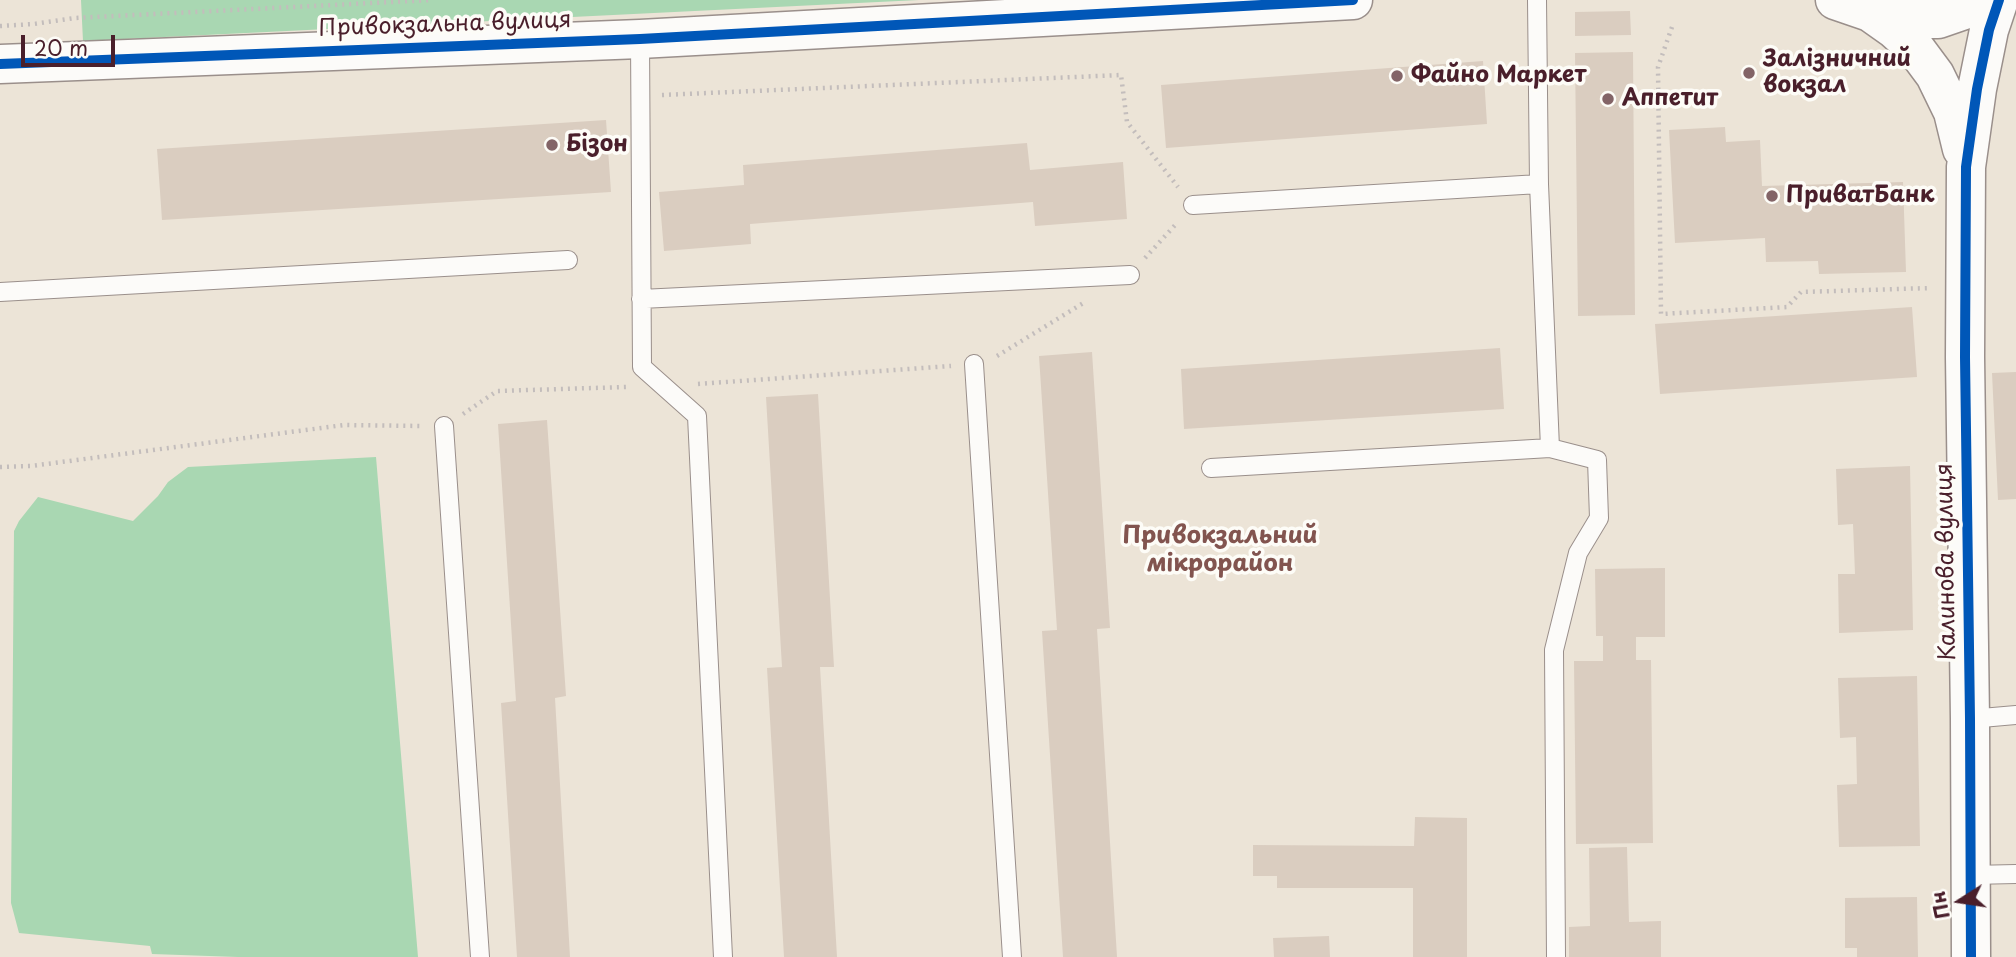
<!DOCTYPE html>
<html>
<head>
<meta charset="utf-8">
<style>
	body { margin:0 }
	#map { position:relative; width:2016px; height:957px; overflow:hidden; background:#ece4d7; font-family:"Playpen Sans",sans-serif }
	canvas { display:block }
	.north { position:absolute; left:1925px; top:866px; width:70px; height:70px; -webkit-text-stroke:5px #fdfcf7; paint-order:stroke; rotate:258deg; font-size:19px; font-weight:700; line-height:28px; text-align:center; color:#4a1f2b }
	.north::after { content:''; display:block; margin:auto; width:24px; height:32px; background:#4a1f2b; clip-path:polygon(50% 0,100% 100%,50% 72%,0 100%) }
	.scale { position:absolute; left:21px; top:35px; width:94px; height:32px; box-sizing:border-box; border:4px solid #4a1f2b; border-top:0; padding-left:9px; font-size:21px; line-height:24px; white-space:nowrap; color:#4a1f2b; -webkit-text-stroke:5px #fdfcf7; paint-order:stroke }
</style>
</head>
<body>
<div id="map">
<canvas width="2016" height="957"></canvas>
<div class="north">Пн</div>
<div class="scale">20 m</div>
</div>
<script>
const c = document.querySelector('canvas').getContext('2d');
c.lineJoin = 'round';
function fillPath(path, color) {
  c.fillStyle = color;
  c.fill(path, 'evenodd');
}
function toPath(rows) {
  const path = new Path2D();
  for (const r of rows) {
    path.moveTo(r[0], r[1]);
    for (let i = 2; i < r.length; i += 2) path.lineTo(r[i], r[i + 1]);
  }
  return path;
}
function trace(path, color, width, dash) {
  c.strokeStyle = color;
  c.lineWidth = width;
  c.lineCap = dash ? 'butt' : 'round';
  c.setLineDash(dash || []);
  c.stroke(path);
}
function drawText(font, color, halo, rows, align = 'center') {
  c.font = font + ' "Playpen Sans",sans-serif';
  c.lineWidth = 7;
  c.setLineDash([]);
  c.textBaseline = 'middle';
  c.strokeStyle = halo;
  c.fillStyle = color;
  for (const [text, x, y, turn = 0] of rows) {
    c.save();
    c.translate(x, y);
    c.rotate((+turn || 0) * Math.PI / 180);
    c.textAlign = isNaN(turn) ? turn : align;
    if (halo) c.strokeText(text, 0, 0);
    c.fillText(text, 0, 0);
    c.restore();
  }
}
const green = toPath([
	[81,0,919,0,83,41],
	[376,457,418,957,238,957,152,954,150,946,19,933,11,903,14,531,19,521,38,497,133,521,158,496,168,482,188,467]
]);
const building = toPath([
	[1630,11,1631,35,1575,36,1575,12],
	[1633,52,1635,315,1578,316,1575,53],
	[1483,61,1487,124,1166,148,1161,85],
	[606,120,611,192,162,220,157,149],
	[1725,127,1726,142,1760,140,1762,186,1903,182,1906,272,1819,274,1818,261,1766,262,1765,238,1675,243,1669,130],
	[1027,143,1030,170,1123,162,1127,219,1035,226,1033,202,750,224,751,244,664,251,659,192,744,185,743,165],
	[1912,307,1917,377,1660,394,1655,324],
	[1500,348,1504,409,1184,429,1181,369],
	[1092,352,1110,628,1097,629,1117,957,1063,957,1042,631,1057,630,1039,356],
	[2016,372,2016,499,1998,500,1992,373],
	[818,394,834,667,820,667,837,957,784,957,767,668,782,667,766,397],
	[547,420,566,696,555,698,570,957,517,957,501,703,516,701,498,424],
	[1910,466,1913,630,1839,633,1838,574,1855,574,1853,524,1838,525,1836,469],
	[1665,568,1665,637,1636,637,1636,660,1651,660,1653,843,1576,844,1574,661,1603,661,1603,636,1596,636,1595,569],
	[1917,676,1920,846,1839,847,1837,785,1857,784,1856,737,1840,738,1838,678],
	[1415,817,1467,818,1467,957,1413,957,1413,888,1277,888,1277,876,1253,876,1253,845,1414,846],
	[1627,847,1629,922,1661,921,1661,957,1569,957,1569,927,1590,926,1589,848],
	[1917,897,1918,957,1857,957,1857,948,1845,948,1845,898],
	[1329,936,1330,957,1274,957,1273,938]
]);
const path = toPath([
	[0,26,34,24,75,18,432,0],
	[1672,27,1658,67,1661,314,1787,307,1801,292,1931,288],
	[662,95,1121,75,1127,122,1178,187],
	[1145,258,1177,223],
	[997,356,1085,302],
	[698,384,951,366],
	[463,414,497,391,626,387],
	[0,467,31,466,344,425,420,426]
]);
const service = toPath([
	[1537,0,1539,184,1550,448,1597,460,1599,518,1578,553,1554,650,1556,957],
	[640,39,642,367,697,416,723,957],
	[1193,205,1539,184],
	[0,292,568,260],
	[641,299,1130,275],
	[974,364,1012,957],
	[444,426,480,957],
	[1211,468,1550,448],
	[1970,719,2016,715],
	[1971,875,2016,874]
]);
const tertiary = toPath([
	[1835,0,1870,12,1894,29,1915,48,1935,75,1953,112,1962,149],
	[1873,13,1908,19,1938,19,1967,9,1979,0],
	[0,64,640,39,1353,0],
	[1971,957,1970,719,1965,357,1966,167,1977,89,1989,30,1999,0]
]);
const cycleway = toPath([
	[0,64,640,39,1353,0],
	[1971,957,1970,719,1965,357,1966,167,1977,89,1989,30,1999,0]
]);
const markers = [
	[1749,73,7,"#836467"],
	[1397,76,7,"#836467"],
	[1608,99,7,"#836467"],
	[552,145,7,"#836467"],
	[1772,196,7,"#836467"]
];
const streetNames = [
	["Привокзальна вулиця",445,25,-2],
	["Калинова вулиця",1947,562,-91]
];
const poiNames = [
	["Залізничний",1763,60],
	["вокзал",1763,86],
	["Файно Маркет",1411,76],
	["Аппетит",1622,99],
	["Бізон",566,145],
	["ПриватБанк",1786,196]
];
const neighbourhoodNames = [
	["Привокзальний",1220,536],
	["мікрорайон",1220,564]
];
fillPath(green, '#a9d7b2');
fillPath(building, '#dacdc0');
trace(service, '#9a8f8b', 20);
trace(tertiary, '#9a8f8b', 41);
trace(path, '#c3bdbc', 4.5, [2, 5]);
trace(service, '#fcfbf9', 18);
trace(tertiary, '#fcfbf9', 38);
trace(cycleway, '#0057b8', 10);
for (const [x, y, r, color] of markers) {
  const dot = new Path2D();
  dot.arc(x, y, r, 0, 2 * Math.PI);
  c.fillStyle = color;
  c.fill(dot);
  trace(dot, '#fdfcf7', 2.5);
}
drawText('23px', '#4a1f2b', '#fdfcf7', streetNames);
drawText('bold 23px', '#4a1f2b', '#fdfcf7', poiNames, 'left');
drawText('bold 24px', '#82544f', '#fdfcf7', neighbourhoodNames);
</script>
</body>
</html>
